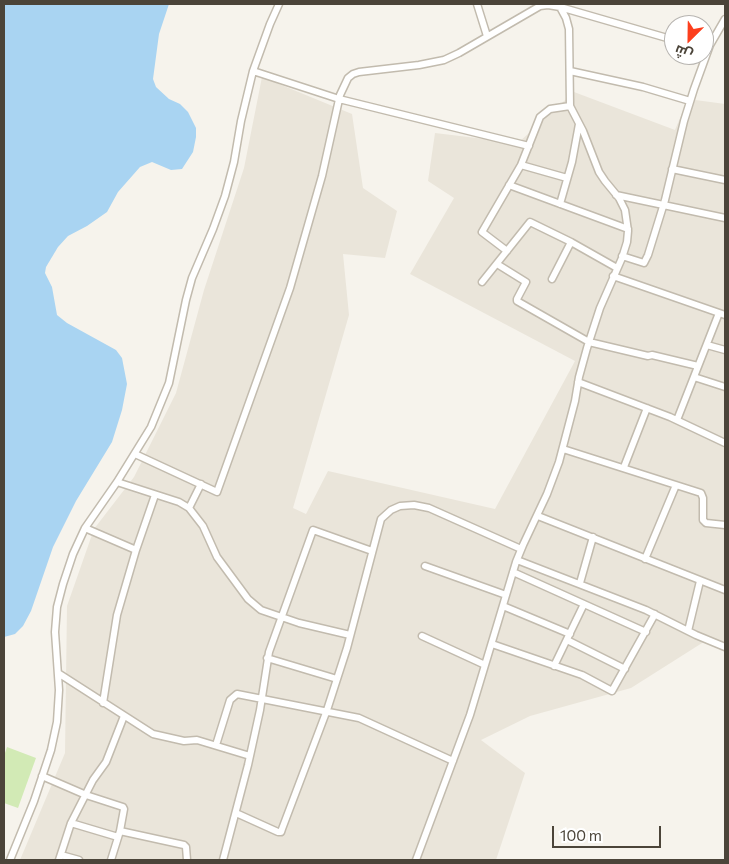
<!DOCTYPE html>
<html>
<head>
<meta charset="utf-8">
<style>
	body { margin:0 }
	#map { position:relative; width:729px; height:864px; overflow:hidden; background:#f6f3ec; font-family:Commissioner,Cairo,sans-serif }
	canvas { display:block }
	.frame { position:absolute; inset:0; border:5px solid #4b4439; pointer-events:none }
	.north { position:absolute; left:664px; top:15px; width:50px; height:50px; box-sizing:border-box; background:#fff; border:1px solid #b7b4b0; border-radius:50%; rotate:203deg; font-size:14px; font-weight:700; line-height:20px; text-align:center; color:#4b4439 }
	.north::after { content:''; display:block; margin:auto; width:18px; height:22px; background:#fc3f1d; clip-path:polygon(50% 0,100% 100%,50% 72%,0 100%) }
	.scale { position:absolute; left:552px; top:826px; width:109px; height:22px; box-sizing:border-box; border:2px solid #4b4439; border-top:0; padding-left:6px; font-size:15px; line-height:18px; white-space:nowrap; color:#4b4439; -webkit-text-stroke:4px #fff; paint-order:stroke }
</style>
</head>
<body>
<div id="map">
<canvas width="729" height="864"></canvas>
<div class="frame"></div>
<div class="north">ش</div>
<div class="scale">100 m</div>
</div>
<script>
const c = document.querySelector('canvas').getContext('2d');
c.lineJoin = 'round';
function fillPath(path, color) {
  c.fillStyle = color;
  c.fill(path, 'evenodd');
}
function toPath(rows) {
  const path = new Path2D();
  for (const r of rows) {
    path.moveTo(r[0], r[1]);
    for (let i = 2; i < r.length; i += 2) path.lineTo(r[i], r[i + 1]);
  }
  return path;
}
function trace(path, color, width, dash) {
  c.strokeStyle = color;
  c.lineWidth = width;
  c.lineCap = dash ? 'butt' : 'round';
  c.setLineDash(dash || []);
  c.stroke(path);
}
const residential = toPath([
	[262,77,352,114,363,188,397,211,385,258,343,254,349,315,293,508,306,514,328,471,495,509,575,361,410,274,454,198,428,181,435,133,518,143,574,92,675,130,688,99,725,104,725,642,710,638,631,688,530,716,481,740,525,773,496,860,20,860,65,753,67,606,94,529,134,477,176,393,204,290,244,168]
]);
const green = toPath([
	[7,747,36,758,18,808,4,803,4,756]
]);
const water = toPath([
	[4,4,169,4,159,34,153,79,156,87,169,99,180,104,188,112,196,128,196,137,193,152,182,169,171,170,152,162,140,167,118,192,107,212,87,226,68,236,58,247,46,267,45,273,52,287,57,315,67,323,116,350,122,358,127,384,122,410,112,442,76,501,53,547,31,611,23,626,15,634,4,637]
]);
const minor = toPath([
	[477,4,487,36],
	[253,71,339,99,529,146],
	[570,71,643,87,690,101],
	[521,165,567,178],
	[672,169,725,180],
	[509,185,628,229],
	[616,195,725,218],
	[560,204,572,162,579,124],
	[507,251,482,232,521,165,540,117,550,109,570,106],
	[622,256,644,263,648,255,665,200,684,121,694,89,710,45,725,19],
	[497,264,526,282,517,299,517,301,589,342,648,356,652,355,698,366],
	[613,276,725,315],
	[552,279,571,242],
	[482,282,530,222,571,242,617,268],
	[707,345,725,350],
	[694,377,725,387],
	[578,382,670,417,725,443],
	[677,420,719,313],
	[563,449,701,493,703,498,703,520,706,523,725,525],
	[135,454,217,492,290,288,322,176,340,95,348,78,353,74,359,72,419,65,444,60,459,53,540,6,548,5,560,7,674,40],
	[624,467,647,408],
	[117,482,179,502,189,508,203,526,217,557,248,599,261,610,299,623,350,635],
	[189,508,201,484],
	[538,516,725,590],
	[85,528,136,550],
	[645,559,676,485],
	[517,560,646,610,696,635,725,647],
	[425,566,506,595],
	[513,572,646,632],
	[580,583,593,537],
	[503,606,570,634],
	[688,631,700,581],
	[422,636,485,665],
	[567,640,625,669],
	[492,644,582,675,612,691,655,614],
	[267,658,337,679],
	[554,666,584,604],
	[58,673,153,734,184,741,197,740,250,756],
	[103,703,117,615,136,550,155,495],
	[216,745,230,700,237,694,359,718,453,761],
	[42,776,86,795,123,807,124,809,120,831,111,860],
	[236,813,278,832,281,832,282,829,327,710,347,648,381,519,391,510,400,506,414,505,429,508,521,549],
	[71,823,118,837],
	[120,831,184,845,186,847,187,860],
	[61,855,79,860],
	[10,860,34,801,51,750,57,722,59,690,55,632,57,607,63,584,73,554,85,528,117,482,151,427,169,383,186,300,192,278,213,229,225,196,234,162,241,121,253,71,270,24,279,4],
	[59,860,71,823,93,780,106,762,124,716],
	[223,860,248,765,260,710,269,652,313,530,372,551],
	[416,860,470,715,516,562,523,545,547,494,559,462,575,401,579,377,587,348,600,308,622,258,627,242,628,231,625,210,619,198,605,181,599,172,583,131,570,106,569,29,566,18,560,7]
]);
fillPath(residential, '#eae5da');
fillPath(green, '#d2eab5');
fillPath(water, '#a9d4f2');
trace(minor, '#c2bbae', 9);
trace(minor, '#fff', 6);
</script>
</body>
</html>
